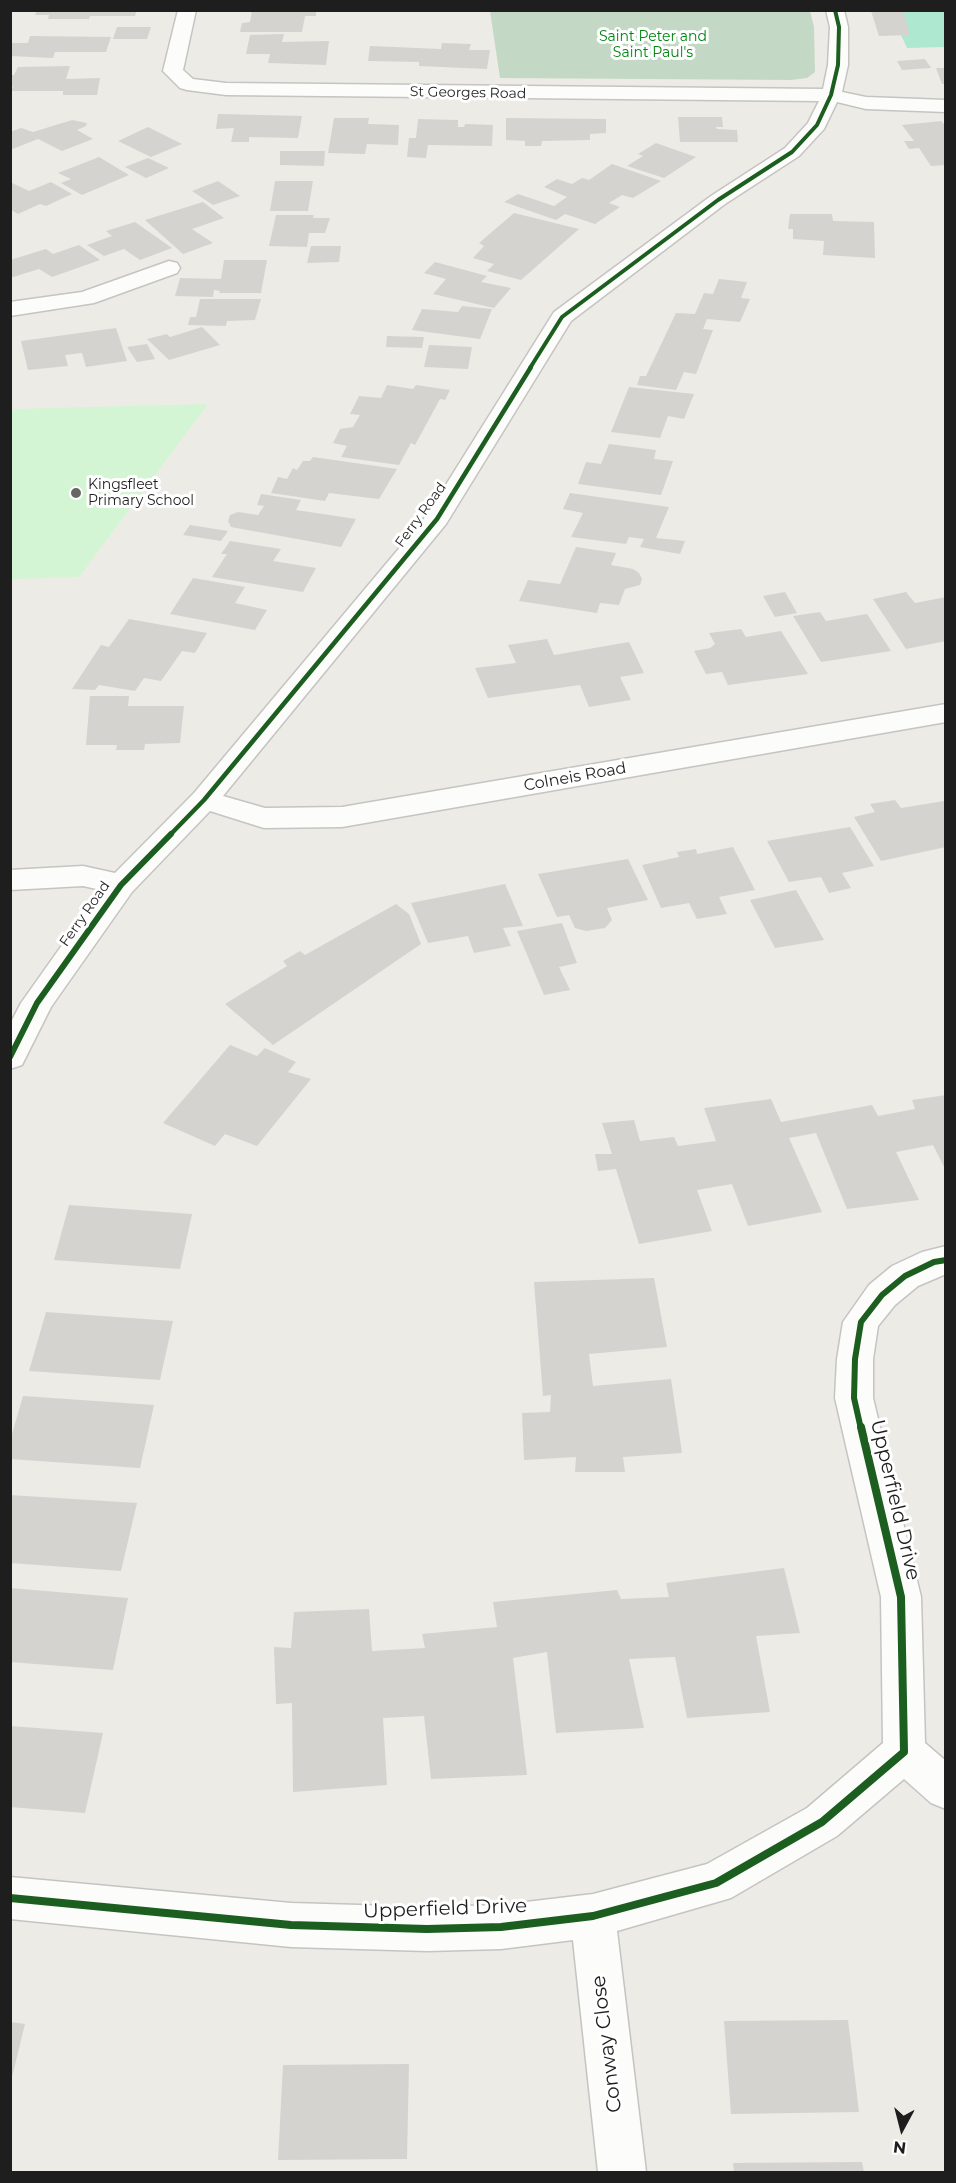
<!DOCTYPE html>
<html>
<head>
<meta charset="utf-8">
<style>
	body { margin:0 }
	#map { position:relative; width:956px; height:2183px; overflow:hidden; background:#edebe6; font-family:Montserrat,sans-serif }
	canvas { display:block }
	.frame { position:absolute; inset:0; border:12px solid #1e1e1e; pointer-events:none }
	.north { position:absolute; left:872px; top:2099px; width:60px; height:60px; -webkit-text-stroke:4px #fff; paint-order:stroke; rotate:187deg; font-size:16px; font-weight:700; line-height:24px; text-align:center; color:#1e1e1e }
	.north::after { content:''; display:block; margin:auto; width:21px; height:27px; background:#1e1e1e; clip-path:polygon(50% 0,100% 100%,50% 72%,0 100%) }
</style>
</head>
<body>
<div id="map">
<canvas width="956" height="2183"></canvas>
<div class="frame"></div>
<div class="north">N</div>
</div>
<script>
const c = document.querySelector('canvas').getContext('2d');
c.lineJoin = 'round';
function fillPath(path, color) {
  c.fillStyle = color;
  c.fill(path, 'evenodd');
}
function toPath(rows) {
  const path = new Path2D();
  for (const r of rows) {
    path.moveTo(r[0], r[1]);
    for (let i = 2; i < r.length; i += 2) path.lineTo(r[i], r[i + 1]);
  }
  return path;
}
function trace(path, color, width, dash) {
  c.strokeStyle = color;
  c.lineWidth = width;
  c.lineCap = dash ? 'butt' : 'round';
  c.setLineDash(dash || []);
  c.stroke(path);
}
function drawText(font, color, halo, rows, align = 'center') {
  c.font = font + ' Montserrat,sans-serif';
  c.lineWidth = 6;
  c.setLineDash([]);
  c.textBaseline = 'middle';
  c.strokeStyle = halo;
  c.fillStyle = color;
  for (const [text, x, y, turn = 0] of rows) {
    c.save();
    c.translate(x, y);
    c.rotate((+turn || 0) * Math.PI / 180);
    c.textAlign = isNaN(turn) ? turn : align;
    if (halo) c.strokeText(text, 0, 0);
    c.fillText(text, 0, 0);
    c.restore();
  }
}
const cemetery = toPath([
	[490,11,810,11,814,27,815,72,807,78,791,80,500,78]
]);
const park = toPath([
	[208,404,79,577,11,579,11,409]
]);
const pitch = toPath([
	[890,11,945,11,945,47,907,48]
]);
const building = toPath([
	[37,10,137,10,135,16,90,16,89,19,48,19,49,15,35,15],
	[252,10,316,10,316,16,305,16,302,32,240,32,242,23,250,22],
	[903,10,910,35,879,36,871,11],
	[117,27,151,27,147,39,113,39],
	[284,34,282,42,329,41,326,65,268,63,270,54,246,54,250,35],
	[30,36,111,37,106,52,55,52,53,58,10,56,10,43,28,43],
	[442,43,471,44,469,50,490,50,487,69,419,66,419,62,368,61,370,46,441,49],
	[925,59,931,68,902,70,897,61],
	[70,66,66,79,100,78,97,95,63,95,63,91,11,91,13,86,10,86,10,75,14,75,18,67],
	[936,68,946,68,946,84,942,84],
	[218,114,302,116,298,138,249,137,249,142,231,142,234,128,216,129],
	[678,117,722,117,723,127,716,127,717,129,737,130,738,142,680,142],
	[334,118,369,118,368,124,399,125,398,145,367,144,365,154,328,153],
	[506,118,606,119,606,133,590,134,590,140,542,141,541,146,525,146,525,141,506,140],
	[418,119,458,120,458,127,464,127,465,124,493,125,492,146,428,145,426,158,407,157,409,138,416,138],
	[72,120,87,123,86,126,77,130,93,139,62,151,38,139,10,150,10,132,21,128,33,132],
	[941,121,946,126,946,165,931,166,919,148,909,149,904,141,914,141,902,125],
	[148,127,182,144,151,157,118,141],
	[656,143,696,157,664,178,627,166,643,156,638,154],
	[280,151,325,151,324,166,280,165],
	[99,157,129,175,82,195,61,183,71,179,58,173],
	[148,158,169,168,146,178,125,167],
	[612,164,661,181,633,198,622,195,609,203,620,207,595,224,565,214,556,220,504,202,518,194,554,206,567,197,544,187,557,179,572,184,582,178,589,180],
	[218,181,240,196,213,205,192,191],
	[275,181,313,181,308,211,270,211],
	[10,182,29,191,51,182,72,194,46,206,40,204,18,214,10,209],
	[203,202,224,218,192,229,213,243,183,254,145,220],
	[514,213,579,229,521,280,487,271,494,264,473,258,484,246,479,243],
	[790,214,832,214,833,221,874,222,875,258,823,255,824,241,793,239,793,229,788,229],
	[276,215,314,215,313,218,330,218,325,233,309,233,307,247,269,246],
	[135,222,172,248,140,260,124,249,104,256,87,245,112,236,106,231],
	[79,245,100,260,52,277,39,269,10,278,10,260,46,249,53,254],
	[311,246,341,246,339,262,307,263],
	[224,260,267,260,261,293,219,293,220,291,214,290,213,297,175,296,180,278,221,279],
	[435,262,487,276,481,282,511,288,494,308,433,294,446,279,424,273],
	[719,279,747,282,741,298,750,299,740,322,707,319,703,329,713,330,696,374,684,372,676,390,637,385,640,376,646,376,676,313,695,314,704,293,713,294],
	[200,299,261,299,255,320,227,321,226,326,188,325,190,317,196,317],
	[462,306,492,309,480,339,412,330,422,309,458,312],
	[202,327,220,345,169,360,147,339,167,334,170,337],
	[116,328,127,361,86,367,82,353,65,355,68,366,28,370,21,341],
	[387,336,424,337,422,348,386,347],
	[147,344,155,359,137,362,127,347],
	[429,345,472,347,468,369,424,367],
	[387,385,413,389,416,385,450,390,445,400,440,399,415,445,411,443,399,465,341,457,347,446,333,443,340,429,353,427,360,415,350,414,359,396,381,398],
	[629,387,694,394,684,419,668,416,660,438,611,432],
	[609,444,656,450,654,459,673,461,661,495,578,484,586,462,601,464],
	[313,457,397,469,379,499,329,493,325,501,271,493,278,477,287,479,293,468,297,470,303,461,310,461],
	[570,493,669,507,656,538,685,541,680,554,640,547,644,539,629,537,626,544,571,537,583,513,563,509],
	[261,494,301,500,296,510,356,519,341,547,231,527,228,521,230,515,238,512,258,515,264,506,257,505],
	[190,525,228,531,221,541,183,535],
	[230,541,281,549,273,561,316,568,303,592,212,577,227,554,221,554],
	[576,547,616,553,611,565,633,569,639,573,642,579,640,585,625,589,619,605,600,603,597,613,519,601,528,580,560,584],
	[193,578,245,587,235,603,267,610,255,630,170,614],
	[785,592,797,613,775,617,763,596],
	[906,592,915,603,946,597,946,641,906,649,873,599],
	[820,612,826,621,867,614,891,651,821,662,793,616],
	[129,619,207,633,195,653,182,651,161,681,144,678,135,691,99,685,95,690,72,689,101,645,109,647],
	[741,629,746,637,781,631,808,674,728,685,722,672,706,674,694,651,710,648,715,644,709,633],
	[547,639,554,655,629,642,644,673,620,677,631,700,589,707,580,685,488,698,475,668,516,663,508,645],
	[90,696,129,696,128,706,184,706,180,743,145,744,144,750,116,750,117,745,86,745],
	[895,800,901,808,944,801,946,847,881,861,854,817,875,812,870,804],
	[850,827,874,866,842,873,851,888,829,893,821,877,789,882,767,841],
	[733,847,755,890,719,897,727,914,697,919,689,903,661,908,642,865,679,857,677,852,696,849,697,854],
	[628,859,648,900,607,908,612,920,605,928,586,931,575,928,569,915,557,917,538,874],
	[505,884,523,926,503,928,511,946,474,953,468,936,428,943,411,903],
	[796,890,824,940,775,948,750,900],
	[396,904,409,914,421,944,273,1045,225,1004,287,966,283,961,300,951,305,955],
	[562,923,577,963,559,967,570,990,544,995,517,931],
	[230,1045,257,1056,265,1048,296,1062,288,1072,311,1079,257,1146,225,1134,215,1146,163,1123],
	[946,1095,946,1171,933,1145,896,1152,919,1200,847,1209,816,1133,789,1138,822,1212,748,1226,732,1184,697,1190,712,1231,639,1244,616,1169,598,1171,595,1154,612,1154,602,1123,634,1120,640,1141,674,1137,678,1146,716,1141,704,1108,771,1099,781,1122,872,1105,878,1116,915,1109,912,1100],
	[69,1205,192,1214,180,1269,54,1260],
	[654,1278,667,1347,589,1354,593,1386,671,1379,682,1453,623,1457,625,1472,575,1472,576,1457,524,1460,522,1413,550,1412,551,1395,543,1396,534,1282],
	[46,1312,173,1321,160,1380,29,1371],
	[23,1396,154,1405,140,1468,10,1459,10,1441],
	[10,1495,137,1503,121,1571,10,1563],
	[784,1568,800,1633,756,1636,770,1712,687,1718,675,1657,629,1659,644,1728,556,1733,547,1652,513,1658,527,1775,431,1779,424,1716,383,1718,387,1785,293,1792,292,1703,276,1704,274,1647,291,1648,294,1612,369,1609,372,1651,425,1648,422,1634,497,1627,493,1602,617,1590,621,1599,669,1597,666,1583],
	[10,1588,128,1598,113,1670,10,1662],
	[10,1726,103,1733,85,1813,10,1807],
	[848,2020,859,2112,731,2114,724,2021],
	[10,2022,25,2024,11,2081,10,2081],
	[409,2064,407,2159,278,2160,283,2065],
	[862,2162,864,2172,734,2172,733,2163]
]);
const minor = toPath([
	[178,10,196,10,183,70,193,79,226,83,823,89,828,65,830,27,826,10,844,10,848,27,848,65,842,92,866,97,946,100,946,112,866,109,837,102,824,129,799,156,725,204,571,321,446,524,223,796,265,808,342,807,946,704,946,722,342,827,264,828,210,811,132,892,51,1007,22,1065,10,1069,10,1024,21,1003,101,890,83,886,10,890,10,870,83,866,115,873,194,793,427,515,554,312,711,196,785,148,808,123,819,101,226,95,187,90,180,88,163,71,178,10],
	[169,261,177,263,180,268,177,273,94,303,10,316,10,302,82,292,169,261],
	[946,1246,946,1274,918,1286,895,1305,878,1326,873,1359,873,1398,921,1597,925,1743,946,1761,946,1809,931,1803,904,1779,837,1836,731,1898,617,1931,646,2172,598,2172,573,1940,501,1949,427,1951,291,1947,10,1919,10,1877,291,1903,427,1907,501,1905,593,1894,707,1864,807,1808,883,1743,881,1597,835,1398,837,1359,843,1322,869,1285,892,1266,922,1252,946,1246]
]);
const cyclewayFar3 = toPath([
	[530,368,562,317,718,200,792,152,817,125,831,95,838,65,839,27,835,10]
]);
const cyclewayFar2 = toPath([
	[170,835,204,800,437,519,531,367]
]);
const cyclewayFar1 = toPath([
	[10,1057,37,1003,121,885,171,834],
	[861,1429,854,1398,855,1359,861,1322,882,1295,905,1276,934,1262,946,1260]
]);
const cycleway = toPath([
	[10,1898,291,1925,427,1929,501,1927,593,1916,716,1883,822,1822,904,1752,901,1597,861,1427]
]);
const markers = [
	[76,493,6,"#666664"]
];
const farParknames = [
	["Saint Peter and",653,37],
	["Saint Paul's",653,53]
];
const farStreetnames = [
	["St Georges Road",468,93,1],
	["Ferry Road",421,515,-54],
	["Ferry Road",85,914,-55]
];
const farPoinames = [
	["Kingsfleet",88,485],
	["Primary School",88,501]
];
const streetNames = [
	["Colneis Road",575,777,-10]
];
const nearStreetnames = [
	["Upperfield Drive",895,1500,77],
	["Upperfield Drive",445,1909,-2],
	["Conway Close",607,2044,-97]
];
fillPath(cemetery, '#c4d9c5');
fillPath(park, '#d3f5d3');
fillPath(pitch, '#aee8d1');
fillPath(building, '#d5d3cf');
trace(minor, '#c5c4c2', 3);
fillPath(minor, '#fcfcfb');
trace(cyclewayFar3, '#1b5e20', 4);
trace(cyclewayFar2, '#1b5e20', 4.5);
trace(cyclewayFar1, '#1b5e20', 6);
trace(cycleway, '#1b5e20', 8);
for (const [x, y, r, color] of markers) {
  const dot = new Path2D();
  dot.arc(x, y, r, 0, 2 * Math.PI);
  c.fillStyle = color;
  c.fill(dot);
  trace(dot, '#fff', 2);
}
drawText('14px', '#028611', '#fff', farParknames);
drawText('14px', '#1e1e1e', '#fff', farStreetnames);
drawText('14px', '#1e1e1e', '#fff', farPoinames, 'left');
drawText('16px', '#1e1e1e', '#fff', streetNames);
drawText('20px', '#1e1e1e', '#fff', nearStreetnames);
</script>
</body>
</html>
